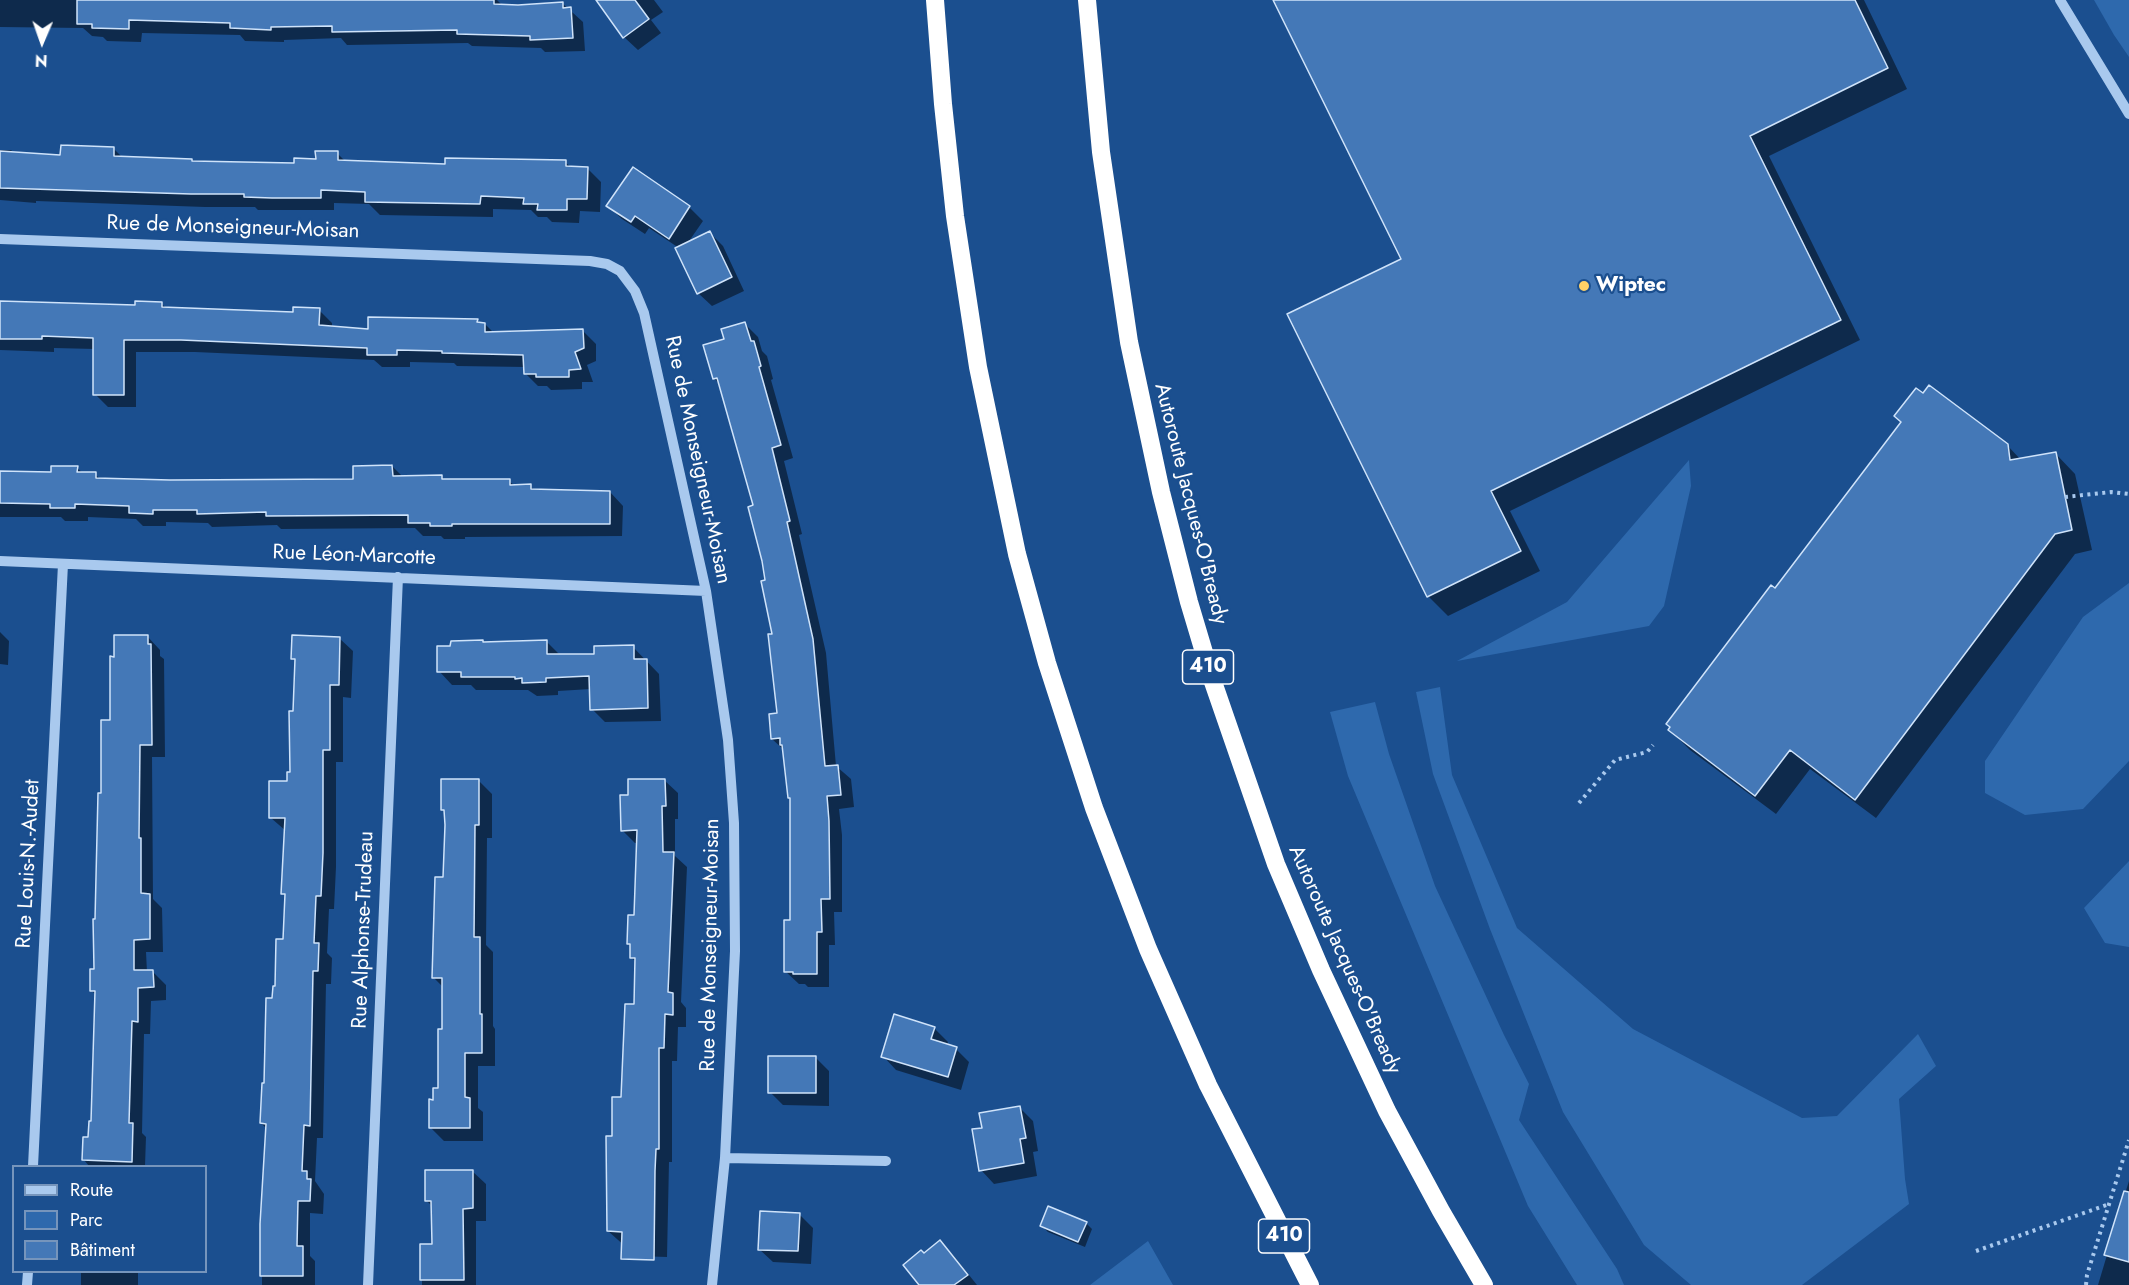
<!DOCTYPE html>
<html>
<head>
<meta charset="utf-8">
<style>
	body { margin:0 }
	#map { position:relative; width:2129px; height:1285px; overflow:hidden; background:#1b4f8f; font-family:Jost,sans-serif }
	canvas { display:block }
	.legend { position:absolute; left:12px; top:1165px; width:195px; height:108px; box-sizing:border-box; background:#1b4f8f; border:2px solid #7695bc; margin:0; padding:8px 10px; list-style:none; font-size:18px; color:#fff }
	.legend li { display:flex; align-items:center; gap:12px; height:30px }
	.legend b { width:30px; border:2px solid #7695bc }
	.north { position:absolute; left:12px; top:12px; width:60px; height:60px; -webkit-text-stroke:4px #1b4f8f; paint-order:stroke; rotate:182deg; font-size:16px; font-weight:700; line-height:24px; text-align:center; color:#fff }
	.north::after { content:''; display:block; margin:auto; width:21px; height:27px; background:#fff; clip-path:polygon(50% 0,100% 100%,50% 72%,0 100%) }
</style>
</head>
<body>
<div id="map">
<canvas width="2129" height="1285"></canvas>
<ul class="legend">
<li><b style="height:8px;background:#a9c9ee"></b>Route</li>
<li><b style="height:16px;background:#2e69ad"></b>Parc</li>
<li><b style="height:16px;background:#4478b7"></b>Bâtiment</li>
</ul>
<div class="north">N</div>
</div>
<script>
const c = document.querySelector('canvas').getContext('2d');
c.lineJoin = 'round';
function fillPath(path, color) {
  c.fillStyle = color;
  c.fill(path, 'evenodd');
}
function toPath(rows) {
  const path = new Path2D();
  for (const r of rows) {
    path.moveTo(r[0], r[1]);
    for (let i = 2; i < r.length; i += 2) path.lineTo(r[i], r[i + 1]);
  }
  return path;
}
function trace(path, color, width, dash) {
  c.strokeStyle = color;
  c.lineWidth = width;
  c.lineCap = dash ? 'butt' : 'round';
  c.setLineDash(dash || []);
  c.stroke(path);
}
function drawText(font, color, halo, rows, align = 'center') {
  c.font = font + ' Jost,sans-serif';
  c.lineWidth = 4.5;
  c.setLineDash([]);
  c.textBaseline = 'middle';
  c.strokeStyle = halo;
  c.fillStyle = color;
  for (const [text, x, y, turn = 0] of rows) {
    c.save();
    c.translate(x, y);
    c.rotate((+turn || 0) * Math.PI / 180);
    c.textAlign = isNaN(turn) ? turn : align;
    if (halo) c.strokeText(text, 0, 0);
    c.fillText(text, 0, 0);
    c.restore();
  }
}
const green = toPath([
	[2094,0,2129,0,2129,57,2114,35],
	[1689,460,1691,486,1664,606,1649,626,1457,661,1567,602],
	[2129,583,2129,761,2083,809,2025,815,1985,793,1985,761,2083,617],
	[1440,687,1452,775,1517,928,1633,1029,1802,1118,1837,1116,1918,1034,1936,1066,1899,1099,1905,1179,1909,1204,1802,1285,1691,1285,1644,1245,1563,1112,1490,929,1433,774,1416,692],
	[1375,702,1389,754,1435,886,1504,1035,1529,1084,1519,1120,1617,1269,1624,1285,1577,1285,1528,1206,1348,776,1330,712],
	[2129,861,2129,947,2105,943,2084,908],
	[1148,1241,1173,1285,1090,1285]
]);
const shadow = toPath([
	[0,0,497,0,502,5,562,3,583,22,585,51,545,52,541,48,472,46,468,43,347,45,341,38,284,40,284,42,245,41,240,35,142,33,141,42,107,41,103,37,92,36,83,28,0,27],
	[610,0,654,0,663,12,651,20,661,33,638,50,624,37],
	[1275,0,1864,0,1907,89,1769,156,1860,340,1510,511,1540,571,1448,616,1428,596,1403,259],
	[113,148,123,158,295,165,317,160,337,153,346,162,447,165,565,162,572,168,587,168,601,182,600,212,580,211,579,223,552,222,547,217,538,217,531,210,493,209,493,217,380,215,369,204,334,203,334,210,258,210,255,207,205,207,36,201,36,203,0,200,0,150,11,150,15,154,62,157],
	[633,169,689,207,703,221,687,244,710,233,723,246,744,291,712,306,698,293,679,248,649,228,645,234,622,219,608,206],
	[0,303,136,306,162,304,167,309,294,313,319,310,332,323,332,327,369,331,477,321,480,324,485,324,494,333,583,331,596,344,596,361,587,365,593,382,582,382,582,389,551,390,547,386,538,386,525,373,525,367,457,366,454,363,410,362,410,367,382,367,374,360,195,352,136,352,136,407,108,407,95,394,95,349,54,348,54,352,0,350],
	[745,324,758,337,762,351,767,356,773,379,771,380,793,458,784,461,802,534,799,535,826,653,836,766,851,779,854,807,839,809,842,835,842,912,834,912,835,945,829,945,829,987,808,987,805,984,799,984,785,971,792,922,792,799,784,750,772,739,778,714,774,635,767,581,749,508,755,506,721,386,714,378,726,340],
	[2007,445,2021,460,2055,453,2075,474,2092,550,2075,554,1876,818,1810,769,1776,814,1690,750,1670,730,1775,590],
	[392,466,403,477,441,476,445,480,509,481,515,486,530,486,535,491,610,492,623,506,622,536,465,537,465,539,444,539,441,536,423,536,415,528,281,529,277,525,212,527,208,523,166,522,166,526,143,526,136,519,88,517,88,521,65,521,61,517,0,517,0,472,52,474,77,468,83,473,95,474,101,480,170,482,355,480],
	[0,632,9,641,8,665,0,664],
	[147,636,160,650,160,656,164,659,165,757,152,757,153,899,162,908,163,952,146,952,147,972,153,972,166,985,166,1000,151,1001,150,1034,144,1034,142,1133,146,1137,145,1166,89,1166,84,1160,92,1122,96,995,91,990,96,971,103,795,111,722,115,658],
	[339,638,353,651,351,698,343,697,343,762,336,762,336,867,334,909,329,909,327,953,332,958,331,984,326,984,323,1138,317,1138,315,1181,324,1194,323,1214,310,1213,310,1256,315,1261,315,1285,262,1285,262,1224,267,1129,261,1123,274,999,285,940,286,897,283,893,286,831,271,818,291,774,296,661,293,658],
	[546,641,559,654,596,655,633,647,659,674,661,721,605,722,592,709,591,689,558,691,558,695,537,696,528,690,476,690,471,685,452,685,439,671,452,647,452,642],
	[664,780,678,793,678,819,675,819,675,856,687,867,681,1002,686,1008,686,1027,678,1027,677,1061,672,1061,672,1162,669,1162,667,1257,636,1256,608,1231,613,1137,623,1099,635,1005,637,963,631,957,631,946,628,943,635,916,638,843,635,843,622,830,630,796],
	[479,781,492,794,492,838,487,838,486,945,493,952,493,1026,495,1029,495,1066,478,1066,478,1108,483,1112,483,1141,444,1141,431,1128,434,1101,439,1089,443,1031,443,987,433,977,445,879,446,812,443,809],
	[934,1028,948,1042,947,1046,956,1049,969,1062,961,1090,896,1070,883,1056],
	[815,1057,829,1071,829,1106,783,1105,770,1092],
	[1019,1107,1033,1121,1038,1151,1033,1152,1037,1176,994,1184,981,1170,983,1129],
	[472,1171,486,1184,486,1221,476,1221,476,1285,422,1285,422,1246,433,1246,433,1207,426,1200],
	[2129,1181,2129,1285,2098,1285,2107,1255,2106,1254],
	[800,1215,813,1228,811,1264,773,1262,759,1249],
	[1086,1223,1092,1229,1085,1247,1048,1232,1042,1226],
	[940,1242,953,1255,977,1285,921,1285,924,1255],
	[81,1272,138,1272,138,1285,81,1285]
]);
const building = toPath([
	[77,0,494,0,494,4,518,5,563,2,563,8,571,7,573,38,530,40,530,36,457,34,457,30,332,32,332,26,271,27,271,30,230,28,230,23,129,20,129,29,92,28,92,24,77,24,77,0],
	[596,0,635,0,649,19,623,38,596,0],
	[1273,0,1855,0,1888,68,1750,136,1841,320,1491,491,1521,551,1427,597,1287,314,1401,259,1273,0],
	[61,145,114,147,114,156,192,159,192,161,294,163,294,158,316,159,315,151,338,151,338,160,445,164,445,158,566,160,566,166,588,167,587,199,567,199,567,210,537,210,538,204,523,204,524,198,481,196,480,204,365,202,365,192,321,190,321,198,272,198,244,197,244,194,191,194,0,188,0,151,60,155,61,145],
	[633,167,690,206,669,239,635,216,631,222,606,206,633,167],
	[710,231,732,277,697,294,675,248,710,231],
	[0,301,135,305,135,301,162,302,162,307,293,312,293,307,320,308,319,325,368,329,368,317,478,319,477,322,485,323,485,332,583,329,584,348,575,352,581,369,569,370,569,377,536,377,536,374,524,374,523,355,442,353,442,351,397,350,397,355,367,355,367,348,181,340,124,340,124,395,93,395,93,338,42,336,42,339,0,339,0,301],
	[745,322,751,341,754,341,761,366,759,367,781,445,772,448,790,521,787,522,813,639,825,766,838,765,841,795,827,796,829,821,830,899,821,899,822,932,817,932,817,974,793,974,793,972,784,972,784,920,790,920,790,798,788,798,782,745,780,745,780,738,771,739,769,714,777,713,768,634,772,634,761,581,765,580,762,561,748,507,753,505,717,378,713,379,703,345,724,339,721,329,745,322],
	[1929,385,2008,444,2010,460,2056,452,2072,530,2055,534,1855,800,1790,750,1755,796,1668,730,1670,727,1666,724,1771,585,1775,588,1901,422,1894,416,1916,388,1923,393,1929,385],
	[392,465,393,476,442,475,442,479,510,479,510,485,531,484,531,489,610,491,610,524,452,524,452,526,430,526,430,523,408,523,408,515,266,516,266,512,197,514,197,510,153,510,153,514,129,513,129,506,75,504,75,508,50,508,50,504,0,503,0,471,51,472,51,466,78,466,77,472,96,472,96,478,170,480,353,479,353,466,392,465],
	[114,635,148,635,148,644,151,644,152,745,140,745,139,838,141,838,141,893,150,894,150,939,134,940,134,970,153,970,154,987,138,988,138,1022,132,1021,129,1123,133,1123,132,1162,82,1160,83,1137,88,1137,89,1121,91,1121,95,991,90,991,90,969,94,969,93,919,95,919,98,793,101,793,101,720,110,720,110,656,114,657,114,635],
	[292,635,340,637,339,685,330,685,330,750,323,750,323,853,321,896,316,896,314,943,319,943,318,971,313,971,310,1126,304,1125,302,1171,307,1171,307,1179,311,1179,310,1201,298,1201,297,1246,303,1246,303,1276,260,1276,260,1224,266,1124,260,1123,262,1083,264,1083,266,998,272,998,273,986,275,986,276,939,283,939,285,894,281,894,285,818,269,818,269,781,287,781,287,772,290,772,289,711,293,711,295,659,291,659,292,635],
	[483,640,483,642,547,640,547,654,594,654,594,646,634,645,634,659,647,659,648,708,590,710,589,676,546,678,546,682,522,683,522,678,515,679,515,677,461,677,461,672,437,672,437,646,450,646,451,641,483,640],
	[441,779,479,779,479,825,475,825,474,937,480,937,480,1014,482,1014,482,1053,465,1053,465,1097,470,1098,470,1128,429,1128,429,1099,433,1100,433,1088,438,1088,438,1029,442,1029,442,978,432,978,435,877,443,877,445,825,444,810,441,810,441,779],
	[628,779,665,779,666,806,662,806,663,852,674,852,668,992,673,993,673,1015,665,1014,664,1048,659,1048,659,1149,656,1149,655,1171,654,1260,621,1259,622,1232,607,1231,606,1136,612,1136,612,1097,621,1097,625,1004,634,1004,635,958,630,958,630,944,627,944,628,915,634,915,637,830,621,831,620,795,628,795,628,779],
	[894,1014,935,1027,931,1039,957,1047,948,1077,881,1057,894,1014],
	[768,1056,816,1056,816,1093,768,1093,768,1056],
	[1020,1106,1026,1138,1020,1139,1024,1163,979,1171,972,1129,982,1128,979,1113,1020,1106],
	[425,1170,473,1170,473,1208,463,1209,464,1280,420,1280,420,1244,432,1244,431,1201,425,1201,425,1170],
	[2124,1191,2129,1192,2129,1262,2104,1255,2124,1191],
	[1048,1206,1087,1222,1078,1242,1040,1226,1048,1206],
	[760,1211,800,1213,798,1251,758,1250,760,1211],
	[940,1240,968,1275,954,1285,919,1285,903,1265,921,1250,924,1253,940,1240]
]);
const path = toPath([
	[2065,497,2111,492,2129,494],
	[1579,803,1615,760,1647,752,1653,745],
	[1976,1251,2109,1204],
	[2086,1285,2087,1275,2129,1140]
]);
const minor = toPath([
	[2060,0,2129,114],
	[0,239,590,261,607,264,620,271,635,291,644,313,706,591,728,740,734,823,735,951,725,1158,712,1285],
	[0,561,706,591],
	[725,1158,886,1161],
	[33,1166,63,564],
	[27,1285,28,1272],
	[368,1285,398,577]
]);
const highway = toPath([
	[935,0,943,104,955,216,978,367,1017,554,1047,663,1094,808,1148,949,1208,1085,1310,1285],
	[1087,0,1101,152,1129,342,1161,492,1189,602,1212,679,1276,864,1321,970,1387,1111,1441,1211,1484,1285]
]);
const markers = [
	[1584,286,6,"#ffd166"]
];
const shields = [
	[1208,667,51],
	[1284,1236,51]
];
const shieldNames = [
	["410",1208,667],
	["410",1284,1236]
];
const streetNames = [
	["Rue de Monseigneur-Moisan",233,228,2],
	["Rue de Monseigneur-Moisan",697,460,78],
	["Autoroute Jacques-O'Bready",1190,504,76],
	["Rue Léon-Marcotte",354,556,2],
	["Rue Louis-N.-Audet",29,864,-87],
	["Rue Alphonse-Trudeau",364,930,-88],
	["Rue de Monseigneur-Moisan",711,945,-89],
	["Autoroute Jacques-O'Bready",1344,960,66]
];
const poiNames = [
	["Wiptec",1596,286]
];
fillPath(green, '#2e69ad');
fillPath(shadow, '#0007');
fillPath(building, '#4478b7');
trace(building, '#cfe3fa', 1.5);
trace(path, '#a9c9ee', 4, [3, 4.5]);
trace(minor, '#a9c9ee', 10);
trace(highway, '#fff', 18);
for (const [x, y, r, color] of markers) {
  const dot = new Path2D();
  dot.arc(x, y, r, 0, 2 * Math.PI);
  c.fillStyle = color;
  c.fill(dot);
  trace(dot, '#1b4f8f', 2);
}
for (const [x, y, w] of shields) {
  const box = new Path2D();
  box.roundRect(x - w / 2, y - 17, w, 34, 4.5);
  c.fillStyle = '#1b4f8f';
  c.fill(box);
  trace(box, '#fff', 1.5);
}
drawText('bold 20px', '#fff', null, shieldNames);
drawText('21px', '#fff', '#1b4f8f', streetNames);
drawText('bold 21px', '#fff', '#1b4f8f', poiNames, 'left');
</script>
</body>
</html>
